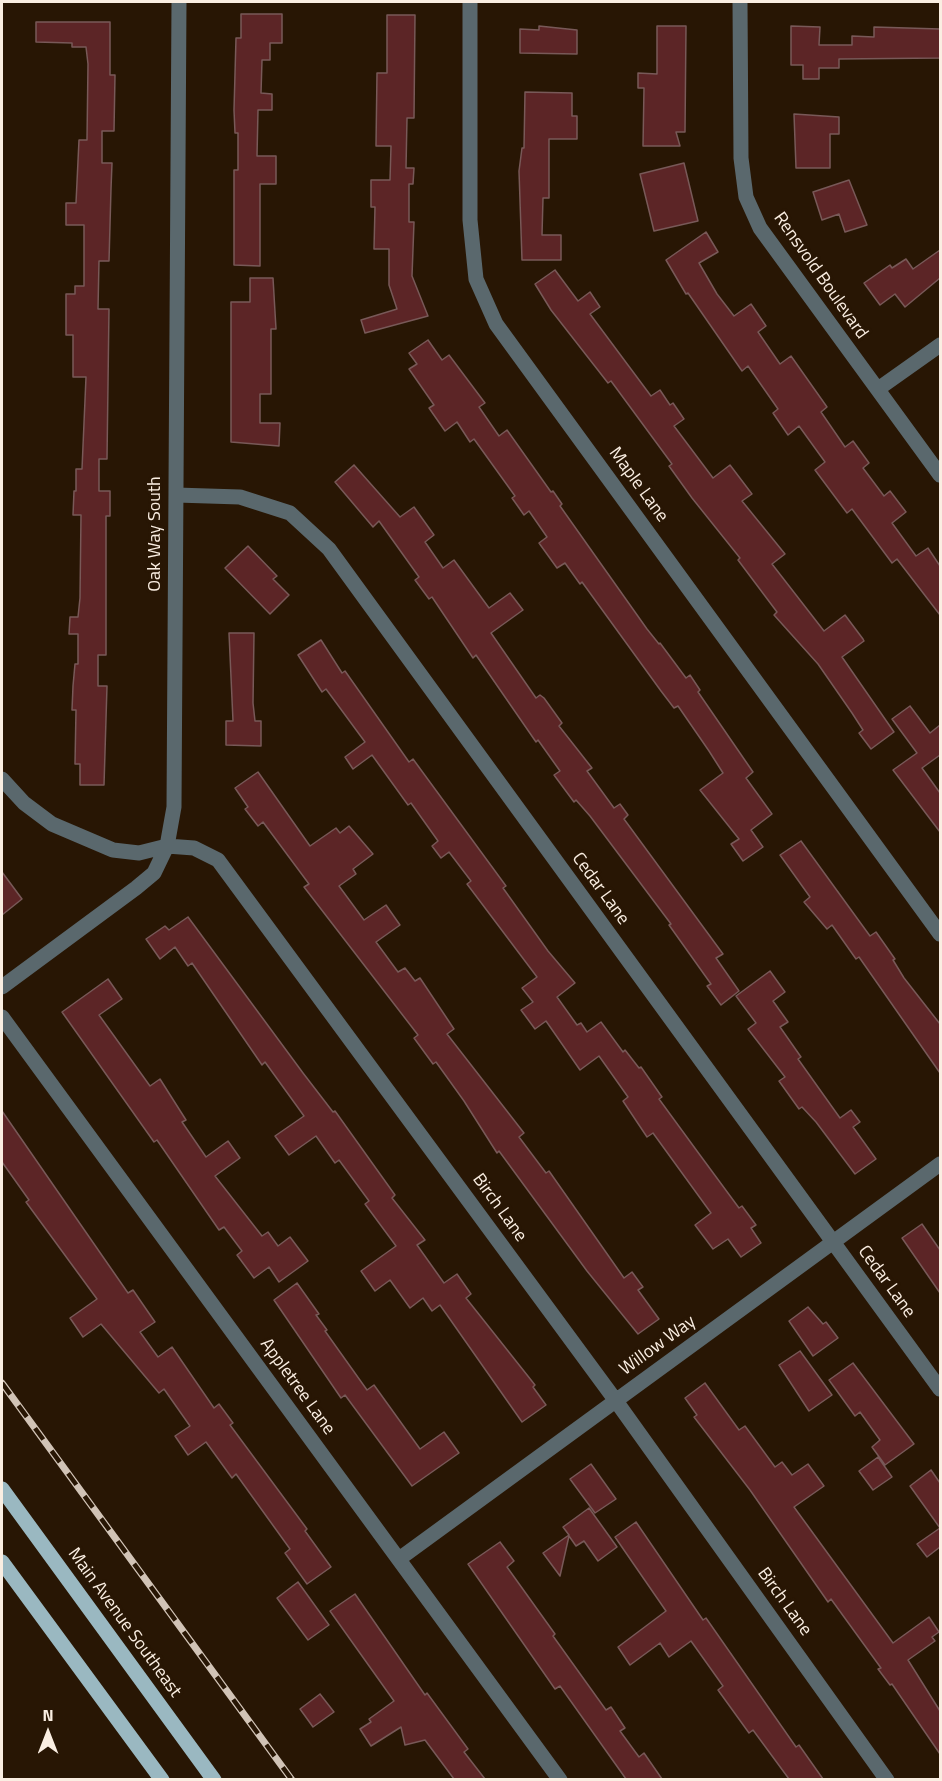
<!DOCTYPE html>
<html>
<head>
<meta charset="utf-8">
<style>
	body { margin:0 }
	#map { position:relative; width:942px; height:1781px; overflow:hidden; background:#281604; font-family:"Titillium Web",sans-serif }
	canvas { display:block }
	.frame { position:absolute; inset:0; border:3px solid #faeee2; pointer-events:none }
	.north { position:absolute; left:18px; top:1703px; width:60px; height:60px; -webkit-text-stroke:4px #281604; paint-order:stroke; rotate:0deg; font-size:16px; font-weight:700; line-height:24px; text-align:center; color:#faeee2 }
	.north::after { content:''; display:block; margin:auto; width:21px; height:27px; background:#faeee2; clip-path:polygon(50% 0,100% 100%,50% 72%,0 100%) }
</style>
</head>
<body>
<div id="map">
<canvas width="942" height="1781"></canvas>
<div class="frame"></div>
<div class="north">N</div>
</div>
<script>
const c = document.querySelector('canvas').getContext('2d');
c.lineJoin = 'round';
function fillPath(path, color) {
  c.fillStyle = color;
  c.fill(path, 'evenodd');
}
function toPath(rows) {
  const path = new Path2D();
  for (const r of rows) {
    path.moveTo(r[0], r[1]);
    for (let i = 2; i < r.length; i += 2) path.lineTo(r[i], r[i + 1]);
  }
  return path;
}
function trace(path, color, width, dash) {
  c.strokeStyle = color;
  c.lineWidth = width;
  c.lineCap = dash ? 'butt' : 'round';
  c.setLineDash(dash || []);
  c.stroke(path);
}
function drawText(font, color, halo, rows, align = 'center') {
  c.font = font + ' "Titillium Web",sans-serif';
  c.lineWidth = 6;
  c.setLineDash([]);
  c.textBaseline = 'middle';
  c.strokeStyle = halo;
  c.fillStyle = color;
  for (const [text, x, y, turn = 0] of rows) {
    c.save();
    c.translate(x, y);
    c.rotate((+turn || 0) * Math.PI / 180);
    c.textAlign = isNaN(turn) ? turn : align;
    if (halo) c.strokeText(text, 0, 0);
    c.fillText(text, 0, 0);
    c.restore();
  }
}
const building = toPath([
	[241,14,282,14,282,43,270,43,270,60,262,60,261,93,272,94,272,110,258,110,257,156,276,156,276,184,260,184,260,266,234,265,234,170,238,170,238,133,235,133,234,110,236,38,241,38,241,14],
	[387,15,415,15,414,118,407,118,406,168,414,168,413,184,409,184,409,222,414,222,412,276,428,316,365,333,361,320,397,309,389,285,389,249,374,249,375,207,371,207,371,180,390,180,391,146,376,146,377,73,387,73,387,15],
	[36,22,110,22,110,75,115,75,114,131,102,131,102,163,112,163,111,189,109,261,99,261,98,309,109,309,107,459,99,459,99,491,110,491,110,516,106,516,106,655,98,655,98,686,107,686,104,785,80,785,80,764,75,764,76,710,72,710,73,686,75,664,78,664,78,634,69,634,70,617,78,617,80,598,81,515,73,515,74,491,76,491,76,469,82,469,86,377,73,377,73,335,66,335,66,294,75,294,75,286,84,286,84,225,66,225,66,203,76,203,79,140,87,140,88,64,86,47,72,47,72,43,36,42,36,22],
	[539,26,577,30,577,54,520,53,520,29,539,30,539,26],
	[657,26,686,26,685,132,676,132,680,146,643,146,644,88,638,88,638,73,657,74,657,26],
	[791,26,820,27,819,45,852,45,852,36,874,37,874,27,940,29,940,58,839,59,839,68,819,68,819,79,803,79,803,65,791,65,791,26],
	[525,92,572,93,572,116,577,116,577,139,549,139,549,198,543,198,542,235,561,235,561,260,522,260,519,171,522,148,524,148,525,92],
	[794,114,839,117,839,134,830,134,830,168,796,168,794,114],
	[684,163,698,221,654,231,640,174,684,163],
	[849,180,867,225,845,232,839,214,822,220,813,192,849,180],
	[706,232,718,252,699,263,717,294,734,316,751,304,766,326,758,332,780,364,791,356,827,407,821,412,845,447,853,441,869,463,863,468,884,496,890,491,906,512,892,523,916,556,928,548,940,566,940,615,897,559,892,563,852,509,847,513,815,470,825,462,799,426,788,435,773,413,778,409,748,366,742,371,688,293,686,294,666,260,706,232],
	[940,250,940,278,905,307,895,294,880,305,864,283,890,265,892,268,906,259,913,269,940,250],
	[555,270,578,301,590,292,600,307,590,314,651,396,660,390,670,405,673,403,684,419,674,426,713,478,730,465,752,494,742,501,785,554,772,564,824,631,845,615,863,639,864,641,842,657,894,732,871,749,859,733,863,730,852,713,818,664,774,615,777,612,738,560,740,558,692,498,669,466,672,464,611,381,608,383,551,310,535,284,555,270],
	[250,278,273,278,276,329,271,329,271,394,260,394,260,423,280,423,279,446,231,442,231,302,250,302,250,278],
	[428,340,442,360,449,355,485,403,479,407,499,436,507,430,551,492,553,491,562,504,560,506,647,629,659,644,660,643,686,678,690,675,700,690,698,692,753,772,746,778,772,814,751,830,763,847,743,861,731,844,739,839,700,790,723,773,709,751,678,706,674,708,661,691,582,582,580,584,565,563,557,568,539,543,547,537,529,511,524,515,512,498,515,496,474,439,470,442,457,422,445,431,429,408,434,405,409,369,417,364,409,353,428,340],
	[354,465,400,517,414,507,434,535,425,542,443,568,454,560,489,608,510,593,523,610,491,633,536,698,540,695,544,698,562,723,559,726,592,768,587,771,614,808,620,804,628,815,624,819,723,954,716,958,739,991,721,1005,707,986,711,984,669,925,671,924,590,816,576,800,574,802,554,775,560,771,538,740,536,742,476,655,473,658,432,597,429,599,415,580,419,577,379,521,373,527,335,482,354,465],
	[248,546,277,576,273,579,289,595,270,614,225,568,248,546],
	[229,633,254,633,253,703,255,721,261,721,261,746,226,745,226,721,233,721,229,633],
	[321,640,342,673,345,671,409,762,413,759,506,886,503,888,548,951,575,983,557,997,577,1025,581,1023,587,1032,601,1022,623,1052,625,1050,639,1068,641,1067,662,1097,659,1099,697,1151,739,1208,742,1206,756,1225,751,1228,761,1243,741,1257,728,1239,713,1249,695,1225,711,1213,653,1133,647,1137,623,1101,628,1097,599,1056,580,1070,546,1021,535,1029,521,1010,533,1002,522,988,537,977,467,884,471,881,449,852,441,858,432,846,438,841,411,803,408,805,372,755,353,769,345,757,365,742,326,689,322,692,298,655,321,640],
	[910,706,930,733,940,725,940,755,922,768,940,793,940,832,893,770,917,753,892,719,910,706],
	[258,772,310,846,336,828,340,833,349,826,373,854,353,869,356,874,339,886,364,920,386,905,400,925,376,942,398,972,405,968,415,981,420,978,454,1029,447,1034,524,1133,519,1137,546,1173,549,1171,624,1278,632,1272,643,1287,638,1290,659,1319,638,1334,587,1271,499,1151,497,1153,464,1101,436,1062,433,1064,414,1038,418,1035,304,887,309,884,263,822,258,826,245,809,248,807,235,788,258,772],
	[801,841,870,936,876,932,895,959,893,960,904,978,940,1024,940,1073,859,957,856,959,832,925,827,929,804,902,810,897,780,855,801,841],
	[2,872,22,899,2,915,2,872],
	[188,917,303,1073,333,1112,335,1111,395,1195,392,1198,425,1240,417,1245,444,1283,457,1274,471,1294,466,1298,535,1385,533,1387,546,1405,522,1422,440,1305,432,1311,423,1298,410,1308,390,1280,375,1291,361,1271,396,1246,365,1204,369,1201,339,1160,335,1163,316,1136,289,1155,275,1136,304,1116,265,1062,262,1065,192,963,188,966,175,947,160,959,146,939,165,926,169,930,188,917],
	[770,971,785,992,773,1001,788,1022,780,1027,801,1057,798,1059,840,1118,851,1110,860,1122,853,1127,876,1159,855,1174,816,1122,802,1107,799,1109,779,1081,785,1077,748,1029,756,1023,736,996,770,971],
	[108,979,122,999,99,1015,150,1086,160,1079,186,1120,182,1122,206,1157,228,1141,240,1158,215,1176,262,1236,268,1232,278,1246,290,1237,308,1261,279,1282,269,1267,254,1278,237,1255,242,1251,224,1227,219,1230,157,1140,154,1142,62,1012,108,979],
	[2,1111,128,1293,133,1290,155,1322,140,1332,158,1357,172,1347,214,1408,219,1404,233,1423,230,1425,307,1529,305,1531,331,1567,307,1584,285,1553,290,1549,236,1474,232,1478,206,1442,188,1455,175,1436,190,1426,164,1389,159,1393,101,1324,83,1337,70,1318,97,1299,26,1202,29,1200,2,1162,2,1111],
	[922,1224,940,1250,940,1293,902,1238,922,1224],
	[297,1283,319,1314,316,1315,327,1330,325,1331,367,1390,374,1385,420,1449,444,1432,459,1453,412,1486,345,1395,341,1398,274,1300,297,1283],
	[808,1307,823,1324,826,1322,838,1338,813,1356,789,1321,808,1307],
	[800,1351,832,1395,809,1411,779,1365,800,1351],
	[853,1363,914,1444,885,1465,872,1447,880,1440,860,1412,855,1416,829,1380,853,1363],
	[705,1383,739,1430,745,1426,775,1467,782,1462,792,1475,808,1464,824,1486,794,1507,893,1643,929,1617,939,1632,932,1637,935,1641,908,1660,940,1711,940,1754,892,1684,890,1685,878,1669,881,1668,831,1599,828,1602,750,1490,694,1417,697,1415,685,1398,705,1383],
	[878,1457,892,1477,873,1490,859,1471,878,1457],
	[591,1464,616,1499,595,1513,570,1479,591,1464],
	[931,1470,940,1483,940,1547,927,1557,917,1544,940,1528,910,1486,931,1470],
	[589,1508,617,1547,598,1561,584,1541,576,1546,569,1536,560,1576,543,1553,569,1535,563,1527,589,1508],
	[636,1522,703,1620,706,1618,796,1747,799,1745,823,1779,789,1779,753,1730,749,1733,718,1690,723,1686,691,1641,669,1657,660,1643,630,1665,618,1647,666,1611,615,1537,636,1522],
	[500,1542,514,1561,507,1567,555,1634,553,1636,606,1710,611,1707,625,1728,620,1731,639,1757,644,1753,662,1779,626,1779,560,1686,555,1689,468,1564,500,1542],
	[298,1582,329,1625,308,1640,277,1598,298,1582],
	[355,1594,425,1695,427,1693,468,1749,464,1752,485,1779,454,1779,425,1740,405,1745,401,1727,371,1746,360,1729,371,1722,369,1719,394,1701,330,1611,355,1594],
	[320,1694,334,1712,313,1727,300,1709,320,1694]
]);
const minor = toPath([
	[470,2,470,220,476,279,496,324,940,934],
	[740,2,741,158,746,197,760,228,940,475],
	[878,389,940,345],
	[176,495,240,497,290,513,329,549,940,1389],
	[2,779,24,803,52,824,113,850,139,853,167,846,194,848,218,860,616,1401,887,1780],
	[2,987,136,888,154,873,167,846,174,807,179,2],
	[2,1017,560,1780],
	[399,1559,940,1164]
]);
const primary = toPath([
	[2,1489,214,1780],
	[2,1562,162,1780]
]);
const rail = toPath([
	[2,1383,292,1780]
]);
const streetNames = [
	["Rensvold Boulevard",820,276,55],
	["Maple Lane",638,485,54],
	["Oak Way South",156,534,-90],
	["Cedar Lane",600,889,54],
	["Birch Lane",499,1208,54],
	["Cedar Lane",886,1282,54],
	["Willow Way",658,1346,-36],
	["Appletree Lane",297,1387,54],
	["Birch Lane",784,1602,54],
	["Main Avenue Southeast",124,1623,54]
];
fillPath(building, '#5c2526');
trace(building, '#785958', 1.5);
trace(minor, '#5a686d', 15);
trace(primary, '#9ab8c1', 15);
trace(rail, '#d1c3b6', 7);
trace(rail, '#281604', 4.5, [14]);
drawText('18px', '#faeee2', '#281604', streetNames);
</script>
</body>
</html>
